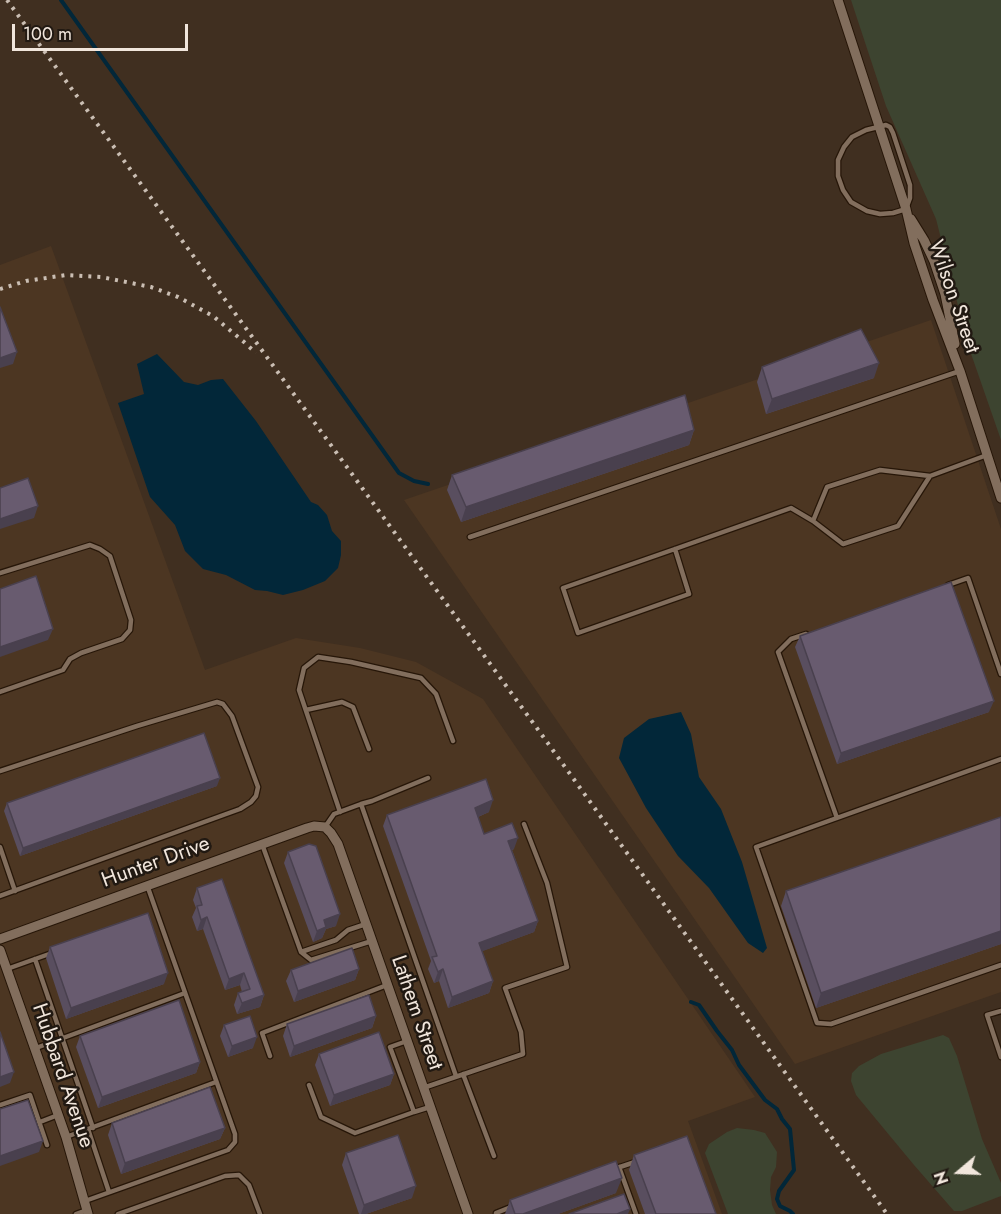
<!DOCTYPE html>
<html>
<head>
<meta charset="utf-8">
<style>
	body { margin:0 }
	#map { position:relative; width:1001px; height:1214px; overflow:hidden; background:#402f20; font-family:Jost,sans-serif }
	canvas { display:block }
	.north { position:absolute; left:929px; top:1142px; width:60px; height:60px; -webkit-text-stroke:4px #211912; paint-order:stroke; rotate:251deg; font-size:16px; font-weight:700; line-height:24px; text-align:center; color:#f1e6dc }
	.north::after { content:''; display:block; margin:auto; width:21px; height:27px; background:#f1e6dc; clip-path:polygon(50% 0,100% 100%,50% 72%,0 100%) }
	.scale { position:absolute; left:12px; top:24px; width:176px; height:27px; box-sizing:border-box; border:3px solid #f1e6dc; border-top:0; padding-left:8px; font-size:18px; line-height:21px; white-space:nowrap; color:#f1e6dc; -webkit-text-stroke:4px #211912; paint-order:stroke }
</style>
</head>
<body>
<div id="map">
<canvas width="1001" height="1214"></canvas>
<div class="north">N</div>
<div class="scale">100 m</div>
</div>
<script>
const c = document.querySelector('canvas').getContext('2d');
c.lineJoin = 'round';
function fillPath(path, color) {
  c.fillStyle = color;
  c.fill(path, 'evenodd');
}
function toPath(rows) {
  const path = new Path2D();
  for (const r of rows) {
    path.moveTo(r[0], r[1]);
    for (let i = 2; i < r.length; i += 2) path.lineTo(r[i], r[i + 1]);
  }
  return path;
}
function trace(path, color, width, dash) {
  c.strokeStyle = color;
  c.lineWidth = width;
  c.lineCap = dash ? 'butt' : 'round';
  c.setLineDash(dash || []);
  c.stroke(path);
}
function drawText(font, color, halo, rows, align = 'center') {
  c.font = font + ' Jost,sans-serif';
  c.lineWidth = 5;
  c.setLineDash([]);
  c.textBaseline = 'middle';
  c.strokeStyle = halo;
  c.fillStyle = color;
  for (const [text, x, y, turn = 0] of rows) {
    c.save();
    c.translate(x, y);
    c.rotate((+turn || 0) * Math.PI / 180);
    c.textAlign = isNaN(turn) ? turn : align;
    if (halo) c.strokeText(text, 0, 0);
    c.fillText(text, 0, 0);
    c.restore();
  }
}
const built = toPath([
	[51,246,205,670,296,638,360,648,416,662,483,699,755,1097,688,1121,722,1214,0,1214,0,265],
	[931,320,1001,529,1001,992,795,1064,404,500]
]);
const green = toPath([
	[851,0,1001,0,1001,440,968,345,936,219,886,106],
	[943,1035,949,1038,957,1056,982,1139,1001,1183,1001,1196,962,1211,954,1211,914,1165,856,1095,851,1081,852,1073,859,1066,881,1054],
	[737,1128,754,1130,765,1133,777,1152,776,1167,771,1177,770,1190,772,1205,776,1214,728,1214,705,1153,709,1144,727,1132]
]);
const water = toPath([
	[157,354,184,382,198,385,211,380,223,379,256,421,311,502,318,505,327,515,332,531,341,541,341,555,338,568,325,581,303,590,283,595,267,591,255,590,226,575,203,569,185,551,175,525,150,497,118,403,144,394,137,364],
	[681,712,691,734,699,777,721,809,742,862,767,948,763,953,748,943,709,888,678,856,646,808,619,758,624,738,649,719]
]);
const stream = toPath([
	[61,0,399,473,414,481,428,484],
	[691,1002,699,1005,717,1031,732,1050,739,1065,765,1100,777,1109,782,1119,790,1129,794,1170,779,1191,777,1199,780,1206,790,1211,793,1214]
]);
const lane = toPath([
	[886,125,890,127,893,133,910,185,910,198,906,209,893,213,880,214,867,211,851,202,843,190,838,176,838,160,844,147,852,137,866,130,886,125],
	[930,476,880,470,827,487,813,521,843,544,898,526,930,476,987,455],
	[470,537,960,371],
	[675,549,689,594,578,633,563,588,675,549,791,508,813,521],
	[0,573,90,545,100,549,110,556,131,620,130,630,122,639,81,653,70,659,63,670,0,692],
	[948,585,968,578,1001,674],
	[806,634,791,639,778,652,837,818],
	[306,710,342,702,353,707,369,749],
	[1001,759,756,847,817,1023,831,1024,1001,965],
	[0,771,137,726,217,702,223,704,232,716,258,787,256,796,251,802,240,809,0,896],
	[361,804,456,1076],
	[340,812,299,690,304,668,318,657,351,662,421,678,436,694,453,741],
	[325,827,334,814,361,804,372,801,428,778],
	[262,844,301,952,311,960,372,941],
	[0,847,15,891],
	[301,952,336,940,348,930,366,924],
	[35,959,93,1128],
	[7,969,52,953],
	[1001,1011,987,1015,1001,1057],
	[407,1041,390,1047,414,1112,430,1107],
	[36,1048,185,993],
	[270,1056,262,1033,387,985],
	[463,1074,494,1156],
	[309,1085,321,1117,355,1133,414,1112],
	[423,1088,523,1054,521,1032,505,988,567,967,547,883,524,824],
	[0,1105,30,1095,47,1145],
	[40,1122,58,1115],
	[88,1129,109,1192],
	[66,1137,216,1082],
	[619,1167,636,1214],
	[614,1169,635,1162],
	[85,1201,228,1150,235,1142,235,1134,147,885],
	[76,1214,87,1210],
	[118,1214,225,1176,239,1175,249,1185,260,1214],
	[496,1214,496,1213,511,1207]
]);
const street = toPath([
	[838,0,906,209,914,243,933,300,960,371,1001,498],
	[911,219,924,240,934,261,945,294,955,344],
	[0,939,307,828,314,826,325,827,331,833,338,844,468,1214],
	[0,950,66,1137,88,1214]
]);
const rail = toPath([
	[7,0,547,742,887,1214],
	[0,289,26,281,66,275,101,277,151,287,178,297,213,316,244,342,256,353]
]);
const wall = toPath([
	[762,367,874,378,766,414,757,382],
	[694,430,689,445,461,522,447,490,452,475],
	[800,636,989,712,837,764,795,647],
	[217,786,20,856,4,811,7,803],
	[489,812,478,817,484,834,514,849,512,850,538,921,534,932,482,951,493,981,489,993,448,1008,439,981,434,983,428,969,431,961,383,826,387,815],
	[1001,817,1001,944,816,1008,781,906,786,891],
	[288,852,336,926,326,929,322,938,313,942,284,863],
	[197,888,264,995,260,1007,237,1014,234,1005,238,993,242,992,240,985,225,990,203,929,197,931,192,917,196,908,193,900],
	[50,947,164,984,66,1019,46,958],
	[359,969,355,980,294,1002,286,981,291,970],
	[376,1016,372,1028,290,1057,283,1036,287,1024],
	[224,1025,253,1048,228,1057,220,1036],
	[80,1036,200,1062,196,1073,98,1108,76,1047],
	[319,1054,394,1074,390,1085,330,1106,315,1065],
	[112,1123,225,1128,220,1139,121,1174,108,1135],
	[346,1153,412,1198,366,1214,359,1214,342,1165],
	[634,1155,716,1214,645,1214,629,1170],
	[616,1193,558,1214,505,1214,510,1200]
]);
const shadedWall = toPath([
	[17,352,13,364,0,368,0,358],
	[879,363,874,378,766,414,772,399],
	[694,430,689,445,461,522,466,507],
	[38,506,34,518,0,529,0,519],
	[53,629,48,640,0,657,0,647],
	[994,701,989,712,837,764,841,753],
	[220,778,217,786,20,856,23,848],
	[493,800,489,812,471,820,475,808],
	[518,838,514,849,504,852,508,841],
	[340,914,336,926,326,929,322,938,313,942,317,931,324,920],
	[207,917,203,929,197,931,201,920],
	[538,921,534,932,475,954,479,943],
	[1001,931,1001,944,816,1008,821,993],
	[359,969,355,980,294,1002,298,991],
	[443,969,439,981,434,983,438,972],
	[168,973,164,984,66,1019,71,1008],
	[244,973,240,985,225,990,229,979],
	[493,981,489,993,448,1008,452,997],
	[264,995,260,1007,237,1014,242,1003],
	[376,1016,372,1028,290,1057,294,1046],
	[257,1037,253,1048,228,1057,232,1046],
	[200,1062,196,1073,98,1108,102,1097],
	[14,1072,10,1083,0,1087,0,1077],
	[394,1074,390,1085,330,1106,334,1095],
	[225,1128,220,1139,121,1174,125,1163],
	[43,1141,39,1152,0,1166,0,1156],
	[622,1178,616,1193,558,1214,523,1214],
	[416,1186,412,1198,366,1214,361,1214,364,1205],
	[630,1209,628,1214,617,1214]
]);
const building = toPath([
	[0,307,17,352,0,358,0,307],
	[861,329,879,363,772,399,762,367,861,329],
	[685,395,694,430,466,507,452,475,685,395],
	[28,478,38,506,0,519,0,488,28,478],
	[36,576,53,629,0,647,0,589,36,576],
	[951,582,994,701,841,753,800,636,951,582],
	[204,733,220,778,23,848,7,803,204,733],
	[486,779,493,800,475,808,484,834,512,823,518,838,508,841,538,921,479,943,493,981,452,997,443,969,438,972,432,957,437,956,387,815,486,779],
	[1001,817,1001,931,821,993,786,891,1001,817],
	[309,844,316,846,340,914,324,920,326,927,317,931,288,852,309,844],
	[222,879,264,995,242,1003,238,993,250,989,244,973,229,979,207,917,201,920,197,906,202,905,197,888,222,879],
	[148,913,168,973,71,1008,50,947,148,913],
	[352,948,359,969,298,991,291,970,352,948],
	[369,995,376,1016,294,1046,287,1024,369,995],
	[179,1000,200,1062,102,1097,80,1036,179,1000],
	[250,1016,257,1037,232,1046,224,1025,250,1016],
	[0,1032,14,1072,0,1077,0,1032],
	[379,1032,394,1074,334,1095,319,1054,379,1032],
	[210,1087,225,1128,125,1163,112,1123,210,1087],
	[28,1100,43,1141,0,1156,0,1109,28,1100],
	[398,1135,416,1186,364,1205,346,1153,398,1135],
	[687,1136,716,1214,656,1214,634,1155,687,1136],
	[616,1161,622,1178,523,1214,515,1214,510,1200,616,1161],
	[624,1194,630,1209,617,1214,569,1214,624,1194]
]);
const streetNames = [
	["Wilson Street",953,297,71],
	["Hunter Drive",156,863,-20],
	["Lathem Street",416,1013,71],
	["Hubbard Avenue",62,1076,71]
];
fillPath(built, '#4c3622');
fillPath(green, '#3d4430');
fillPath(water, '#022739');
trace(stream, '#022739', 4);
trace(lane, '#261608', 7);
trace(street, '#261608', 11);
trace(lane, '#826e5d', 4.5);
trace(street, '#826e5d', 9);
trace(rail, '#cabeb3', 4, [3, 6]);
fillPath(wall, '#594e5f');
fillPath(shadedWall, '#49404e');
fillPath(building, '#685b6f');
trace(building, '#49404e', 1.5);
drawText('21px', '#f1e6dc', '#211912', streetNames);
</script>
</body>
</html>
